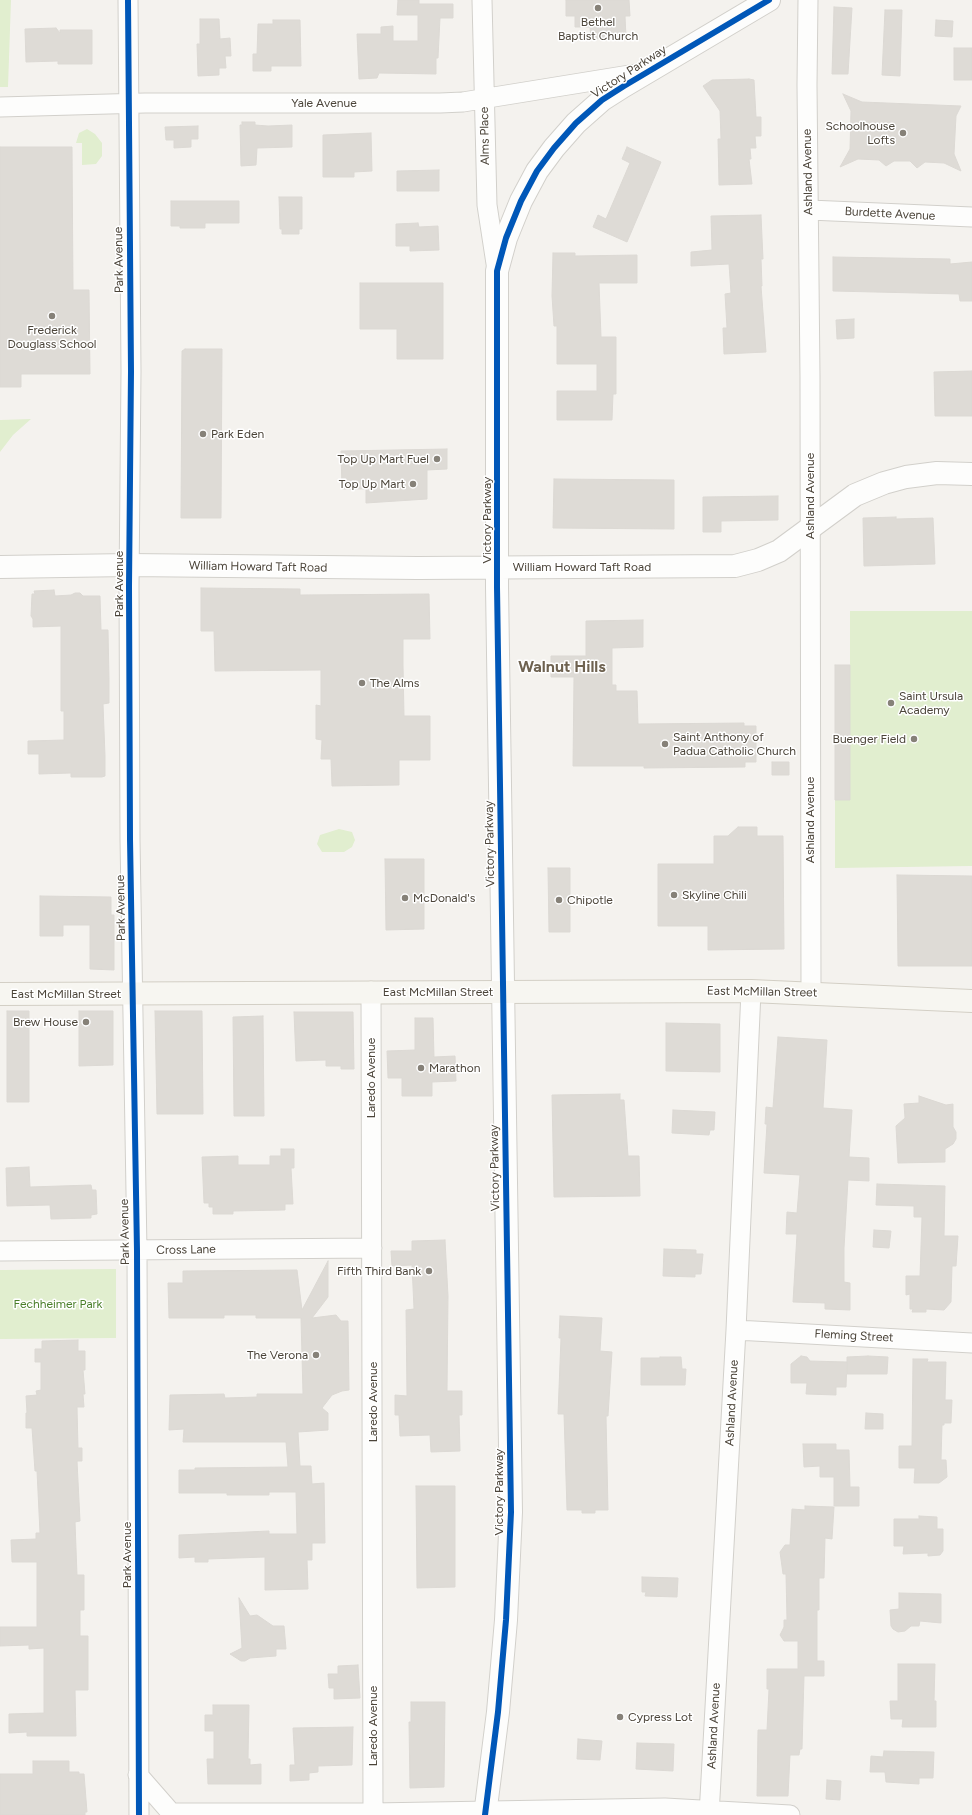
<!DOCTYPE html>
<html>
<head>
<meta charset="utf-8">
<style>
	body { margin:0 }
	canvas { display:block; background:#f4f2ee }
</style>
</head>
<body>
<canvas width="972" height="1815"></canvas>
<script>
const c = document.querySelector('canvas').getContext('2d');
c.lineJoin = 'round';
function fillPath(path, color) {
  c.fillStyle = color;
  c.fill(path, 'evenodd');
}
function toPath(rows) {
  const path = new Path2D();
  for (const r of rows) {
    path.moveTo(r[0], r[1]);
    for (let i = 2; i < r.length; i += 2) path.lineTo(r[i], r[i + 1]);
  }
  return path;
}
function trace(path, color, width, dash) {
  c.strokeStyle = color;
  c.lineWidth = width;
  c.lineCap = dash ? 'butt' : 'round';
  c.setLineDash(dash || []);
  c.stroke(path);
}
function drawText(font, color, halo, rows, align = 'center') {
  c.font = font + ' Figtree,sans-serif';
  c.lineWidth = 3;
  c.setLineDash([]);
  c.textBaseline = 'middle';
  c.strokeStyle = halo;
  c.fillStyle = color;
  for (const [text, x, y, turn = 0] of rows) {
    c.save();
    c.translate(x, y);
    c.rotate((+turn || 0) * Math.PI / 180);
    c.textAlign = isNaN(turn) ? turn : align;
    if (halo) c.strokeText(text, 0, 0);
    c.fillText(text, 0, 0);
    c.restore();
  }
}
const green = toPath([
	[0,0,11,0,8,87,0,87],
	[87,129,95,134,102,143,102,156,96,164,82,165,82,143,76,143,79,133],
	[31,419,13,435,0,452,0,420],
	[850,611,972,611,972,866,835,868,835,665,850,665],
	[339,829,352,832,355,840,352,847,344,852,322,852,317,844,320,835],
	[116,1269,116,1338,0,1339,0,1270]
]);
const building = toPath([
	[398,0,419,0,419,4,453,4,453,18,440,18,438,58,436,58,436,74,379,73,377,78,359,79,357,34,381,34,381,27,393,26,393,41,418,41,418,15,397,15,398,0],
	[566,0,629,0,630,16,625,16,626,37,591,39,590,27,575,27,575,16,566,16,566,0],
	[834,7,852,8,848,74,832,74,834,7],
	[885,10,902,10,900,76,882,75,885,10],
	[200,19,219,19,220,39,230,38,231,56,225,56,226,68,219,68,219,75,198,76,197,44,200,44,200,19],
	[273,20,300,20,301,66,271,66,271,71,253,71,253,54,257,54,258,24,273,24,273,20],
	[936,20,953,21,952,37,935,36,936,20],
	[56,28,60,33,60,30,92,30,92,64,58,64,58,61,26,62,25,29,56,28],
	[954,48,972,48,972,80,954,80,954,48],
	[749,79,754,80,756,117,761,117,761,136,755,136,756,148,750,148,751,159,749,159,752,184,719,185,718,139,721,139,720,111,703,86,712,80,749,79],
	[843,94,862,102,961,106,956,116,954,154,961,171,944,163,925,162,917,168,910,161,894,161,886,166,879,160,858,159,840,167,850,149,851,111,843,94],
	[242,122,255,122,255,125,268,126,292,125,292,147,257,148,256,165,241,166,240,125,242,125,242,122],
	[198,126,198,139,191,139,191,147,174,148,174,140,166,140,165,127,198,126],
	[371,133,372,171,354,172,354,177,323,177,323,135,371,133],
	[0,147,72,147,73,290,89,290,90,374,21,374,21,387,0,387,0,147],
	[627,147,661,162,627,242,593,227,598,215,606,219,630,163,622,159,627,147],
	[439,170,439,191,397,191,397,171,439,170],
	[279,197,302,197,302,229,299,229,299,234,282,234,282,229,280,229,279,197],
	[171,201,239,201,239,223,205,223,205,228,180,228,180,226,171,226,171,201],
	[761,215,763,259,761,259,762,286,761,286,766,352,724,354,723,328,727,328,725,294,731,293,729,264,691,266,691,252,712,250,711,216,761,215],
	[418,223,419,227,438,226,439,250,410,251,410,246,396,246,396,224,418,223],
	[553,253,575,253,575,256,637,255,637,283,599,283,601,337,616,337,616,394,613,394,612,420,557,420,557,391,597,391,597,364,557,364,557,326,554,326,552,296,553,253],
	[833,257,950,259,950,264,972,262,972,301,960,301,959,294,833,291,833,257],
	[360,283,443,283,443,359,397,359,397,329,360,329,360,283],
	[854,319,854,338,837,339,836,320,854,319],
	[185,349,222,349,221,518,181,518,182,351,185,349],
	[972,371,972,416,935,416,934,372,972,371],
	[447,449,447,469,427,470,427,499,366,503,366,489,342,489,341,451,447,449],
	[554,479,674,480,674,529,553,528,554,479],
	[778,496,778,520,721,521,721,532,703,532,703,497,778,496],
	[896,517,896,519,933,518,935,564,864,566,863,518,896,517],
	[201,588,300,589,300,595,429,594,430,639,403,639,403,665,404,716,430,716,430,760,399,760,399,785,332,786,331,759,321,759,322,740,316,739,316,705,321,706,321,670,215,671,214,631,201,631,201,588],
	[54,590,55,596,71,595,75,593,80,593,83,596,100,596,101,630,108,630,109,679,109,703,103,704,105,756,105,776,102,777,71,777,71,773,39,774,39,754,28,754,28,741,64,740,64,711,61,711,61,626,33,627,33,619,31,616,32,594,35,594,34,591,54,590],
	[643,620,643,647,612,648,612,685,616,685,616,691,637,691,638,724,744,723,744,726,756,726,756,762,745,762,745,767,644,768,644,766,573,766,574,677,551,677,551,656,586,656,586,621,643,620],
	[835,665,850,665,850,800,835,800,835,665],
	[772,762,789,762,789,775,772,775,772,762],
	[738,827,757,827,757,836,783,836,784,949,708,950,708,926,658,926,658,864,714,864,714,836,728,836,738,827],
	[385,859,424,859,424,929,386,930,385,859],
	[548,868,570,868,570,932,549,932,548,868],
	[897,875,972,876,972,966,898,966,897,875],
	[40,896,111,897,111,915,114,915,114,970,90,969,90,925,63,925,63,936,40,936,40,896],
	[7,1011,29,1011,29,1102,7,1102,7,1011],
	[79,1011,113,1011,113,1065,79,1066,79,1011],
	[155,1011,202,1011,203,1114,157,1114,155,1011],
	[294,1012,353,1012,354,1069,341,1069,341,1066,326,1066,326,1060,296,1061,294,1012],
	[263,1016,264,1116,234,1116,233,1017,263,1016],
	[415,1018,433,1018,434,1057,455,1056,456,1081,432,1082,432,1096,402,1096,402,1078,388,1078,387,1051,415,1050,415,1018],
	[666,1023,720,1024,720,1072,666,1071,666,1023],
	[778,1037,827,1040,823,1108,852,1110,849,1157,869,1158,869,1181,848,1180,844,1248,844,1282,850,1283,850,1310,825,1309,825,1303,793,1302,797,1234,786,1234,787,1212,797,1213,800,1175,764,1173,767,1124,765,1124,766,1107,773,1108,778,1037],
	[620,1094,620,1100,624,1100,628,1156,639,1156,640,1196,554,1197,552,1095,620,1094],
	[919,1096,946,1105,953,1104,953,1127,956,1132,956,1139,953,1144,945,1149,945,1162,898,1163,896,1126,905,1118,904,1104,919,1103,919,1096],
	[673,1110,715,1112,714,1130,710,1130,709,1135,672,1133,673,1110],
	[281,1149,294,1149,294,1168,291,1168,293,1204,285,1204,285,1210,233,1211,233,1214,213,1214,213,1207,209,1207,209,1203,204,1203,202,1157,238,1156,238,1165,270,1165,270,1156,281,1156,281,1149],
	[29,1167,30,1187,91,1185,92,1190,96,1190,97,1214,91,1215,91,1218,51,1219,50,1205,7,1206,6,1168,29,1167],
	[877,1184,945,1186,944,1236,958,1236,956,1266,952,1266,951,1302,944,1310,926,1309,926,1312,912,1312,913,1309,910,1309,910,1294,906,1295,906,1276,920,1276,922,1217,914,1217,914,1206,876,1205,877,1184],
	[874,1230,891,1231,889,1248,873,1247,874,1230],
	[445,1240,448,1296,447,1391,462,1391,462,1415,459,1415,460,1451,431,1452,430,1435,400,1436,399,1415,395,1415,395,1395,407,1396,406,1310,414,1309,412,1265,392,1266,391,1251,412,1251,412,1241,445,1240],
	[664,1249,696,1250,696,1254,703,1254,701,1274,695,1274,695,1277,663,1276,664,1249],
	[328,1261,328,1297,312,1318,336,1315,341,1321,348,1321,349,1390,342,1391,332,1395,322,1408,328,1413,328,1430,298,1432,300,1466,311,1466,312,1484,324,1483,325,1543,312,1543,312,1560,307,1560,308,1589,265,1590,265,1557,208,1559,208,1562,195,1562,195,1557,179,1558,179,1535,269,1531,269,1534,297,1534,296,1492,269,1492,269,1495,227,1495,227,1493,179,1493,179,1470,195,1470,195,1468,288,1467,286,1442,183,1442,184,1429,169,1430,170,1395,224,1394,225,1398,257,1397,257,1394,303,1394,301,1318,256,1318,256,1315,224,1315,224,1318,169,1318,168,1283,183,1283,183,1271,297,1270,302,1310,328,1261],
	[560,1316,602,1318,600,1351,612,1352,608,1416,606,1416,608,1510,595,1510,595,1513,582,1513,582,1510,567,1510,564,1414,558,1414,561,1338,559,1338,560,1316],
	[78,1340,78,1351,85,1351,85,1370,83,1370,85,1394,83,1394,84,1407,77,1407,78,1448,82,1448,82,1461,77,1461,80,1521,75,1522,77,1575,84,1575,84,1610,80,1610,80,1636,88,1636,88,1690,75,1690,76,1736,27,1736,27,1732,9,1733,9,1714,44,1713,44,1648,29,1649,29,1645,0,1646,0,1627,37,1627,37,1562,12,1562,11,1540,36,1539,36,1533,40,1533,37,1471,35,1471,32,1428,26,1428,26,1413,27,1413,26,1396,37,1395,36,1391,41,1390,41,1362,35,1362,35,1349,42,1349,42,1341,78,1340],
	[801,1356,807,1357,810,1361,847,1362,846,1387,836,1387,836,1395,806,1394,807,1383,791,1383,791,1364,801,1356],
	[868,1356,888,1357,887,1374,847,1374,847,1357,868,1356],
	[660,1357,681,1357,682,1369,686,1369,685,1385,641,1385,641,1358,660,1358,660,1357],
	[913,1359,928,1359,927,1362,946,1362,945,1400,952,1400,951,1423,944,1423,944,1425,942,1425,941,1460,946,1460,947,1477,939,1483,914,1483,915,1468,899,1468,899,1446,912,1446,913,1359],
	[866,1413,883,1414,883,1429,865,1429,866,1413],
	[803,1444,836,1444,836,1450,849,1450,850,1487,859,1487,859,1506,834,1506,834,1477,820,1477,820,1466,804,1467,803,1444],
	[416,1486,455,1486,455,1587,417,1588,416,1486],
	[805,1506,834,1507,832,1539,825,1538,824,1578,819,1578,819,1610,817,1610,817,1661,824,1661,824,1676,804,1676,802,1749,800,1749,799,1755,790,1755,788,1796,757,1796,758,1730,767,1730,769,1689,767,1689,767,1669,798,1669,798,1641,784,1641,780,1635,784,1627,784,1620,787,1620,786,1574,783,1574,780,1552,785,1545,790,1545,792,1509,805,1510,805,1506],
	[919,1516,937,1517,937,1529,943,1529,943,1551,940,1555,928,1556,928,1553,903,1554,904,1546,894,1546,894,1519,919,1519,919,1516],
	[642,1577,678,1578,677,1597,645,1596,646,1592,642,1592,642,1577],
	[899,1593,941,1594,941,1623,920,1621,919,1626,911,1626,905,1631,898,1632,893,1629,891,1626,890,1610,899,1609,899,1593],
	[239,1598,250,1616,257,1615,273,1626,284,1626,286,1649,276,1649,276,1656,250,1658,245,1661,241,1661,230,1654,242,1648,239,1598],
	[898,1664,935,1664,934,1701,936,1701,936,1727,902,1727,903,1719,891,1719,890,1701,898,1701,898,1664],
	[358,1665,360,1698,334,1699,334,1688,329,1688,328,1674,338,1674,338,1666,358,1665],
	[411,1702,445,1702,444,1787,410,1788,409,1722,411,1722,411,1702],
	[213,1705,249,1705,248,1759,250,1759,250,1765,261,1764,261,1784,208,1784,207,1759,214,1759,214,1731,205,1731,205,1715,213,1715,213,1705],
	[353,1727,352,1765,318,1766,318,1772,309,1773,309,1780,290,1781,290,1765,295,1765,293,1728,353,1727],
	[578,1739,602,1741,600,1760,577,1759,578,1739],
	[637,1743,674,1744,673,1771,636,1769,637,1743],
	[884,1751,934,1752,933,1778,919,1778,919,1784,886,1782,885,1772,870,1772,871,1756,883,1757,884,1751],
	[33,1761,69,1761,69,1772,79,1772,79,1774,84,1774,87,1812,85,1812,85,1815,0,1815,0,1774,33,1774,33,1761],
	[827,1780,841,1781,840,1800,826,1799,827,1780]
]);
const minor = toPath([
	[128,0,131,371,129,586,130,839,137,1251,139,1815],
	[482,0,487,205,497,270],
	[808,0,807,85,810,377,811,992],
	[0,107,145,103,440,103,463,102,642,73],
	[809,210,972,217],
	[371,991,373,1813],
	[0,1251,372,1248],
	[736,1330,972,1343],
	[138,1775,173,1815],
	[171,1813,373,1813,665,1808,790,1815],
	[709,1815,736,1330,751,991]
]);
const tertiary = toPath([
	[0,567,129,565,418,568,735,566,758,560,779,551,855,495,884,483,906,477,937,473,972,474],
	[485,1815,498,1712,506,1620,511,1512,497,587,497,271,506,238,521,201,537,171,554,148,576,123,602,100,624,86,769,0]
]);
const secondary = toPath([
	[0,994,751,991,972,1001]
]);
const cycleway = toPath([
	[128,0,131,371,129,586,130,839,137,1251,139,1815],
	[485,1815,498,1712,506,1620,511,1512,497,587,497,271,506,238,521,201,537,171,554,148,576,123,602,100,624,86,769,0]
]);
const markers = [
	[598,8,4,"#868178"],
	[903,133,4,"#868178"],
	[52,316,4,"#868178"],
	[203,434,4,"#868178"],
	[437,459,4,"#868178"],
	[413,484,4,"#868178"],
	[362,683,4,"#868178"],
	[891,703,4,"#868178"],
	[914,739,4,"#868178"],
	[665,744,4,"#868178"],
	[674,895,4,"#868178"],
	[405,898,4,"#868178"],
	[559,900,4,"#868178"],
	[86,1022,4,"#868178"],
	[421,1068,4,"#868178"],
	[429,1271,4,"#868178"],
	[316,1355,4,"#868178"],
	[620,1717,4,"#868178"]
];
const poiNames = [
	["Bethel",598,22,"center"],
	["Baptist Church",598,36,"center"],
	["Schoolhouse",895,126,"right"],
	["Lofts",895,140,"right"],
	["Frederick",52,330,"center"],
	["Douglass School",52,344,"center"],
	["Park Eden",211,434],
	["Top Up Mart Fuel",429,459,"right"],
	["Top Up Mart",405,484,"right"],
	["The Alms",370,683],
	["Saint Ursula",899,696],
	["Academy",899,710],
	["Saint Anthony of",673,737],
	["Padua Catholic Church",673,751],
	["Buenger Field",906,739,"right"],
	["Skyline Chili",682,895],
	["McDonald's",413,898],
	["Chipotle",567,900],
	["Brew House",78,1022,"right"],
	["Marathon",429,1068],
	["Fifth Third Bank",421,1271,"right"],
	["The Verona",308,1355,"right"],
	["Cypress Lot",628,1717]
];
const streetNames = [
	["Victory Parkway",629,72,-33],
	["Yale Avenue",324,103],
	["Alms Place",485,136,-91],
	["Ashland Avenue",808,172,-91],
	["Burdette Avenue",890,214,3],
	["Park Avenue",119,260,-91],
	["Ashland Avenue",810,496,-90],
	["Victory Parkway",487,520,-90],
	["William Howard Taft Road",258,567,1],
	["William Howard Taft Road",582,567],
	["Park Avenue",119,584,-90],
	["Ashland Avenue",810,820,-90],
	["Victory Parkway",490,844,-91],
	["Park Avenue",121,908,-91],
	["East McMillan Street",438,992],
	["East McMillan Street",762,992,1],
	["East McMillan Street",66,994],
	["Laredo Avenue",371,1078,-90],
	["Victory Parkway",495,1168,-91],
	["Park Avenue",125,1232,-91],
	["Cross Lane",186,1250,-1],
	["Fleming Street",854,1336,3],
	["Laredo Avenue",373,1402,-90],
	["Ashland Avenue",732,1403,-87],
	["Victory Parkway",499,1492,-90],
	["Park Avenue",127,1555,-90],
	["Laredo Avenue",373,1726,-90],
	["Ashland Avenue",714,1726,-87]
];
const parkNames = [
	["Fechheimer Park",58,1304]
];
const districtNames = [
	["Walnut Hills",562,667]
];
fillPath(green, '#e1eecf');
fillPath(building, '#dedbd6');
trace(building, '#dcd9d4', 1);
trace(minor, '#d2d0cb', 21);
trace(tertiary, '#d2d0cb', 24);
trace(secondary, '#d3cfc5', 24);
trace(minor, '#fdfdfc', 19);
trace(tertiary, '#fdfdfc', 22);
trace(secondary, '#f7f6f1', 22);
trace(cycleway, '#0057b8', 6);
for (const [x, y, r, color] of markers) {
  const dot = new Path2D();
  dot.arc(x, y, r, 0, 2 * Math.PI);
  c.fillStyle = color;
  c.fill(dot);
  trace(dot, '#fff', 1.5);
}
drawText('12px', '#4b4439', '#fff', poiNames, 'left');
drawText('12px', '#4b4439', '#fff', streetNames);
drawText('12px', '#4a7f2a', '#fff', parkNames);
drawText('bold 16px', '#6e6250', '#fff', districtNames);
</script>
</body>
</html>
